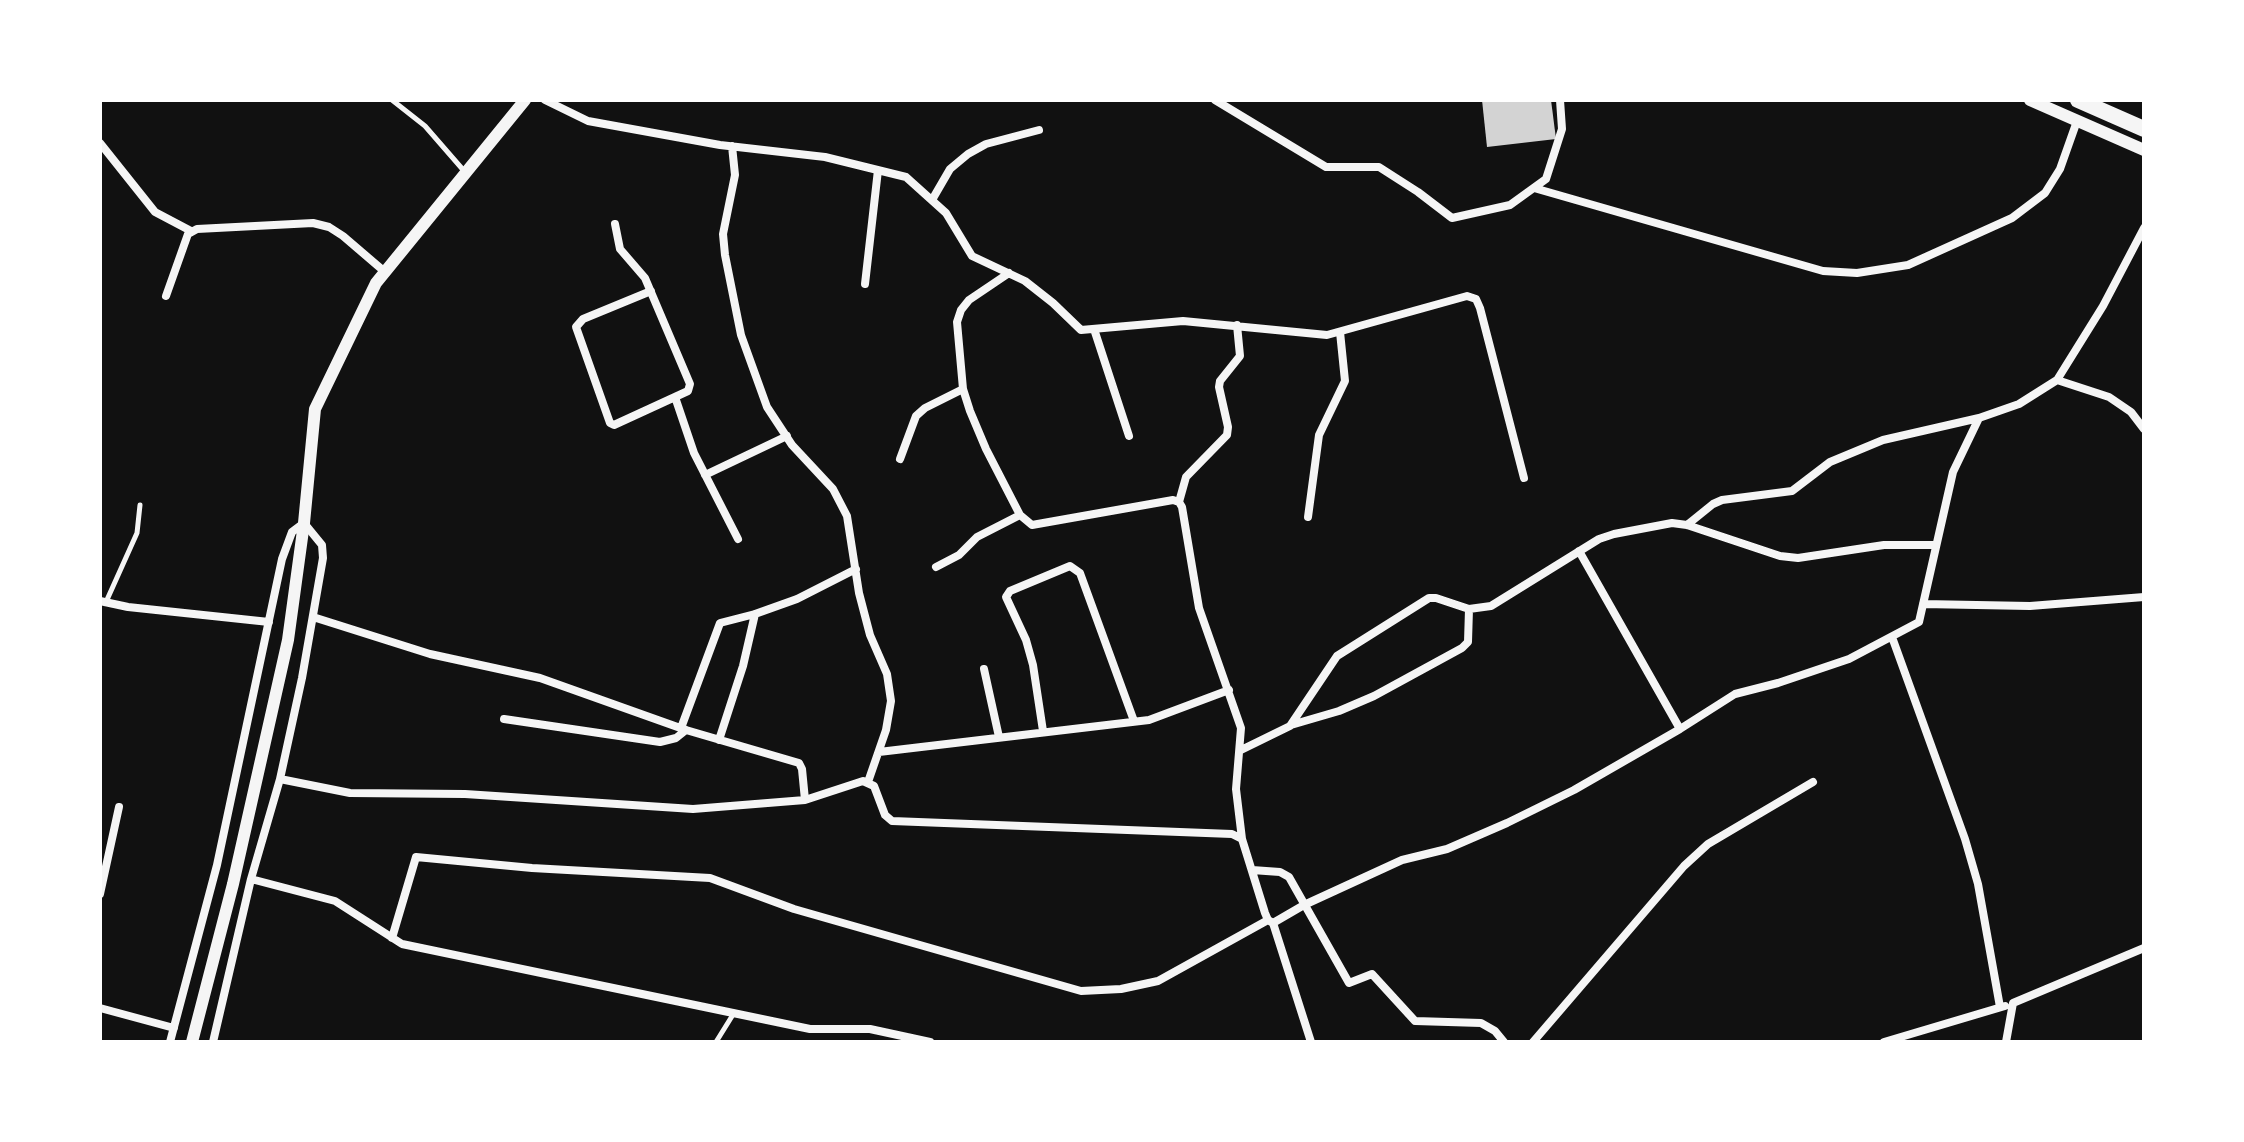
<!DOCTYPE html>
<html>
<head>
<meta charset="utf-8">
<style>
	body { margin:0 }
	#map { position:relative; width:2244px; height:1142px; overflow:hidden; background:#111; font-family:Overpass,sans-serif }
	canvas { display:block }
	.frame { position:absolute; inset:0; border:102px solid #fff; pointer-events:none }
</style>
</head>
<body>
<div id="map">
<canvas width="2244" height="1142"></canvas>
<div class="frame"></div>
</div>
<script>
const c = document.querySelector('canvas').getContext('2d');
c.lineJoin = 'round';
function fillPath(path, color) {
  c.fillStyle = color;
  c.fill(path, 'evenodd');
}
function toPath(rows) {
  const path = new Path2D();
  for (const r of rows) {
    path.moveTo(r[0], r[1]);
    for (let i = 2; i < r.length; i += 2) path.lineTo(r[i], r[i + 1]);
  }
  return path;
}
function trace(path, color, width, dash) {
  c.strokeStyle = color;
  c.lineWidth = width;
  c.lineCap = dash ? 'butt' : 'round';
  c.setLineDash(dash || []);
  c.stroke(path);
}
const building = toPath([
	[1482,100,1551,100,1556,139,1487,147]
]);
const service = toPath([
	[392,100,425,126,465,172],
	[106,602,137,533,140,505],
	[716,1042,734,1013]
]);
const minor = toPath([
	[545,100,588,121,720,145,825,157,906,177,946,213,972,256,1025,281,1053,303,1081,330,1183,321,1327,335,1467,296,1476,299,1480,308,1524,478],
	[1215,100,1326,167,1379,167,1418,192,1452,218,1510,205,1546,179,1562,129,1560,100],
	[100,143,155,212,191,231],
	[732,146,735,175,723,234,725,255,741,335,767,407,792,445,833,489,847,516,859,593,870,635,887,674,891,701,886,730,868,782],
	[1534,188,1823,271,1857,273,1908,265,2012,218,2045,193,2060,169,2077,121],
	[932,200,950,169,968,154,986,144,1039,130],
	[615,224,620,249,645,278,690,384,688,391,614,425,610,423,576,327,583,319,651,291],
	[1009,273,969,300,961,310,957,322,963,389,970,411,986,449,1020,515,1032,525,1173,500,1179,502,1182,507,1199,608,1241,728,1236,789,1242,839],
	[865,284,878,170],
	[166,296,188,234,197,229,313,223,329,227,343,236,385,272],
	[1094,329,1129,436],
	[2057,380,2109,397,2131,412,2144,429],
	[675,397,694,453,738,539],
	[900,459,916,416,925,408,963,389],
	[705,475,787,436],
	[1179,502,1186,477,1227,435,1228,427,1219,387,1220,381,1240,356,1237,325],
	[1308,517,1319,435,1345,381,1340,332],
	[1687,525,1713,504,1722,500,1792,491,1830,462,1883,440,1979,418],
	[1579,551,1680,729],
	[936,567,959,555,977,537,1020,515],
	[100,601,128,607,269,622],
	[1923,604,2030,606,2144,597],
	[313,617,430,654,540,678,686,730,799,763,802,769,805,800],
	[1892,637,1965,839,1978,884,2000,1007],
	[984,669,999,737],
	[504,719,660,742,676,738,686,730],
	[1291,725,1339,711,1374,696,1462,648,1468,642,1469,609],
	[681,728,720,623,755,614,797,599,856,569],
	[1043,731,1033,665,1026,640,1006,597,1010,591,1070,566,1080,573,1134,721],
	[719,740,743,666,755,614],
	[1241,750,1290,726,1337,656,1429,598,1436,598,1469,609,1491,606,1599,539,1614,534,1672,523,1687,525,1780,556,1798,558,1884,545,1936,545],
	[879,752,1149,720,1229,690],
	[280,779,350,793,465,794,693,809,805,800,863,781,874,786,885,815,892,821,1232,834,1242,839,1265,913,1268,920,1273,923,1304,905,1402,860,1447,849,1507,823,1574,790,1680,729,1735,694,1778,683,1849,659,1919,622,1953,472,1979,418,2019,404,2057,380,2103,306,2144,228],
	[1252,870,1280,872,1289,877,1349,983,1372,974,1415,1021,1481,1023,1495,1031,1504,1042],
	[251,879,335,901,402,944,810,1029,870,1029,930,1042],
	[100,894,119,807],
	[1273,923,1311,1042],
	[392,938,416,857,532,868,710,878,794,909,1081,991,1121,989,1158,981,1268,920],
	[100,1008,174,1028],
	[170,1042,217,865,282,559,292,532,304,523,322,545,323,558,302,678,280,779,251,879,213,1042],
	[1533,1042,1684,866,1708,844,1813,782],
	[1884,1042,2005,1006],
	[2006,1042,2013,1003,2144,948]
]);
const tertiary = toPath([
	[2030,100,2144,150],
	[192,1042,233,884,288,640,304,523,315,409,376,283,525,100]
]);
const trunk = toPath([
	[2078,100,2144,129]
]);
fillPath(building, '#d3d3d3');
trace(service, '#f5f5f5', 5);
trace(minor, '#f5f5f5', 8);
trace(tertiary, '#f5f5f5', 12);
trace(trunk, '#f5f5f5', 16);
</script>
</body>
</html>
